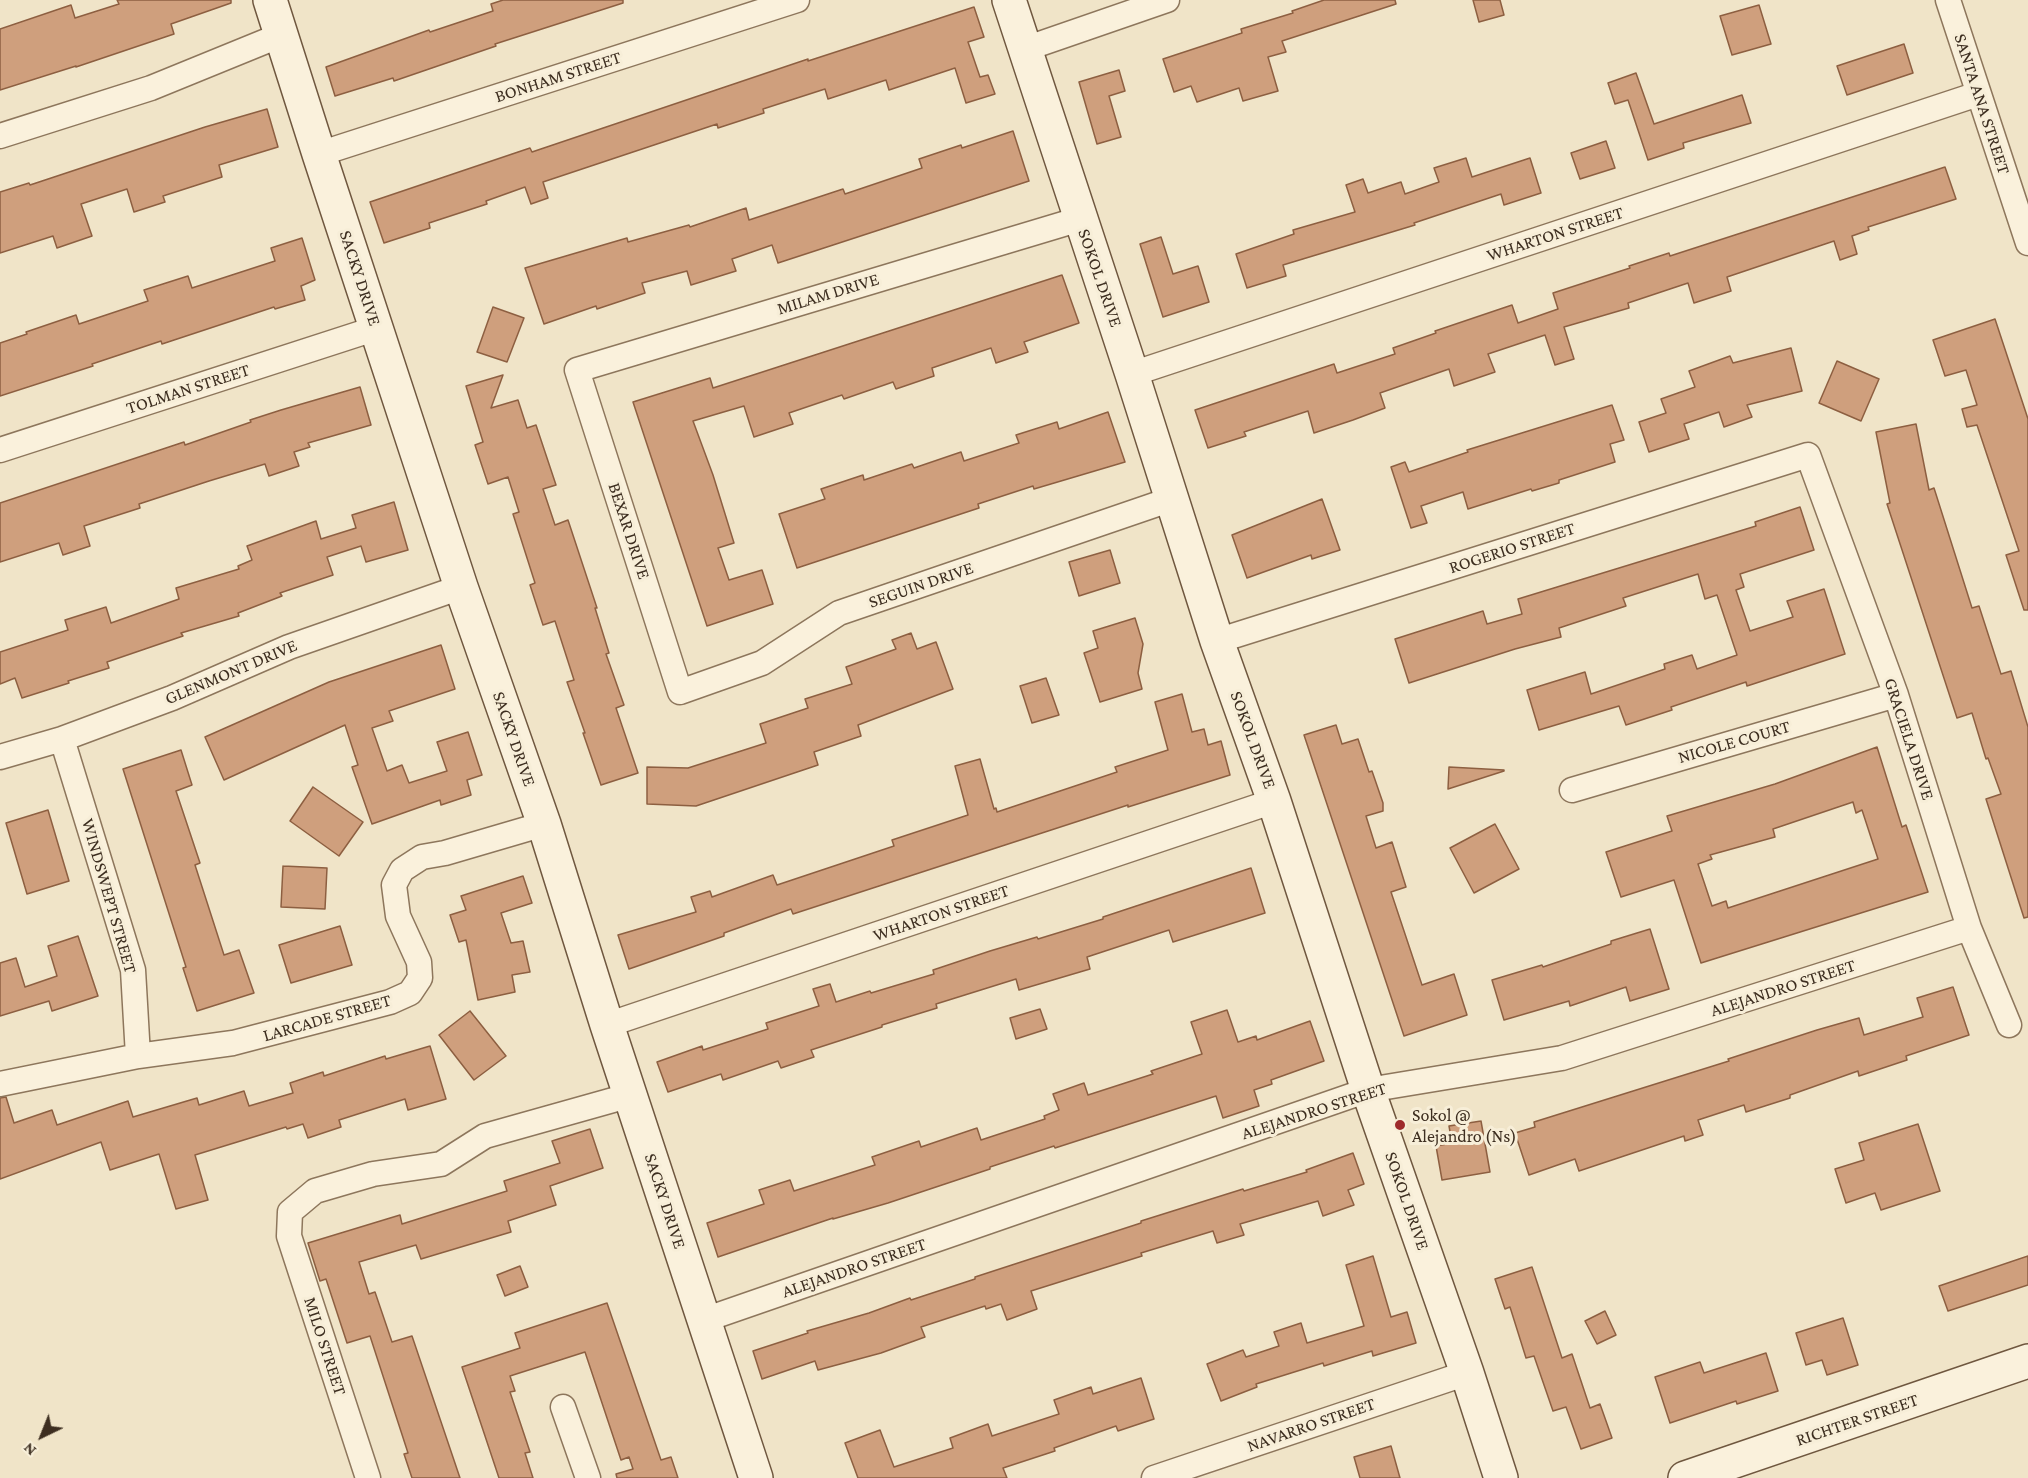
<!DOCTYPE html>
<html>
<head>
<meta charset="utf-8">
<style>
	body { margin:0 }
	#map { position:relative; width:2028px; height:1478px; overflow:hidden; background:#f0e4c8; font-family:"Crimson Pro",serif }
	canvas { display:block }
	.north { position:absolute; left:12px; top:1406px; width:60px; height:60px; -webkit-text-stroke:4px #f7eed8; paint-order:stroke; rotate:223deg; font-size:16px; font-weight:700; line-height:24px; text-align:center; color:#3d2e20 }
	.north::after { content:''; display:block; margin:auto; width:21px; height:27px; background:#3d2e20; clip-path:polygon(50% 0,100% 100%,50% 72%,0 100%) }
</style>
</head>
<body>
<div id="map">
<canvas width="2028" height="1478"></canvas>
<div class="north">N</div>
</div>
<script>
const c = document.querySelector('canvas').getContext('2d');
c.lineJoin = 'round';
function fillPath(path, color) {
  c.fillStyle = color;
  c.fill(path, 'evenodd');
}
function toPath(rows) {
  const path = new Path2D();
  for (const r of rows) {
    path.moveTo(r[0], r[1]);
    for (let i = 2; i < r.length; i += 2) path.lineTo(r[i], r[i + 1]);
  }
  return path;
}
function trace(path, color, width, dash) {
  c.strokeStyle = color;
  c.lineWidth = width;
  c.lineCap = dash ? 'butt' : 'round';
  c.setLineDash(dash || []);
  c.stroke(path);
}
function drawText(font, color, halo, rows, align = 'center') {
  c.font = font + ' "Crimson Pro",serif';
  c.lineWidth = 6;
  c.setLineDash([]);
  c.textBaseline = 'middle';
  c.strokeStyle = halo;
  c.fillStyle = color;
  for (const [text, x, y, turn = 0] of rows) {
    c.save();
    c.translate(x, y);
    c.rotate((+turn || 0) * Math.PI / 180);
    c.textAlign = isNaN(turn) ? turn : align;
    if (halo) c.strokeText(text, 0, 0);
    c.fillText(text, 0, 0);
    c.restore();
  }
}
const building = toPath([
	[117,0,231,0,231,3,171,24,174,34,76,67,76,66,0,90,0,29,71,5,75,18,119,4,117,0],
	[503,0,623,0,623,3,495,44,496,46,394,81,393,78,335,96,326,67,429,30,430,32,493,11,491,4,503,0],
	[1324,0,1395,0,1396,4,1282,41,1286,52,1268,57,1278,91,1243,101,1239,88,1197,102,1191,86,1174,92,1163,59,1242,33,1241,29,1293,13,1292,11,1324,0],
	[1473,0,1500,0,1504,15,1479,22,1473,0],
	[1759,5,1771,44,1732,55,1720,16,1759,5],
	[974,7,984,37,968,42,980,77,988,75,995,94,966,103,955,68,889,90,886,80,828,99,825,89,763,109,764,113,718,128,717,124,543,182,548,198,531,204,525,187,486,201,487,204,429,223,430,228,384,243,370,202,530,148,532,152,808,59,808,61,974,7],
	[1904,44,1913,73,1847,95,1837,66,1904,44],
	[1119,70,1125,91,1109,96,1121,137,1097,144,1079,82,1119,70],
	[1636,73,1654,124,1742,95,1751,123,1683,143,1684,148,1648,160,1628,100,1615,104,1608,83,1636,73],
	[267,109,278,147,219,165,222,177,163,196,165,202,134,212,127,189,81,204,92,236,57,248,53,236,0,253,0,192,29,183,30,185,205,127,267,109],
	[1013,131,1029,181,778,263,772,245,732,259,736,271,691,285,687,271,642,283,645,293,597,309,596,306,544,324,525,268,627,238,628,242,689,225,690,227,746,208,749,220,843,189,845,194,922,168,919,159,961,145,962,148,1013,131],
	[1606,141,1615,168,1580,179,1571,153,1606,141],
	[1466,158,1472,177,1530,158,1541,193,1504,205,1501,194,1414,223,1415,225,1283,265,1286,276,1247,288,1236,254,1294,234,1293,230,1355,212,1346,185,1363,179,1368,193,1401,182,1405,194,1439,182,1434,168,1466,158],
	[1945,167,1956,199,1868,227,1869,230,1852,236,1857,254,1840,260,1834,241,1727,277,1731,291,1694,303,1688,283,1628,303,1629,308,1564,327,1574,359,1555,365,1545,335,1488,354,1495,372,1454,386,1449,369,1380,393,1385,408,1353,420,1314,433,1308,411,1244,432,1246,436,1208,448,1195,410,1334,364,1337,373,1395,354,1393,348,1436,333,1435,331,1512,305,1518,323,1558,309,1553,293,1630,268,1629,266,1669,253,1670,256,1945,167],
	[1161,237,1173,274,1198,266,1209,302,1163,317,1140,244,1161,237],
	[302,238,315,280,301,286,305,300,275,309,274,307,162,344,161,341,92,364,93,366,0,396,0,343,27,334,26,332,76,315,79,324,148,301,144,290,188,276,192,288,275,261,271,248,302,238],
	[1062,275,1079,323,1024,342,1028,352,996,363,991,348,932,368,934,376,896,389,893,382,844,399,842,395,789,413,793,424,754,437,744,406,693,421,713,475,734,543,718,548,729,580,762,570,773,604,707,626,633,402,710,378,713,388,1062,275],
	[493,307,524,318,507,362,477,352,493,307],
	[1995,319,2028,419,2028,610,2024,610,2006,555,2019,551,1977,425,1967,427,1962,409,1977,405,1966,370,1945,376,1933,340,1995,319],
	[1791,348,1802,391,1747,405,1752,417,1724,427,1719,412,1684,424,1689,439,1649,452,1639,422,1666,413,1661,399,1695,387,1689,371,1730,356,1733,363,1791,348],
	[1837,361,1879,379,1861,421,1819,403,1837,361],
	[503,375,491,408,518,400,527,428,536,425,556,485,543,489,555,525,568,520,597,608,595,608,609,653,606,654,624,705,616,708,638,773,601,785,583,733,585,733,567,682,574,680,555,621,543,625,530,585,535,583,513,514,519,512,508,477,488,484,475,445,483,442,466,386,503,375],
	[360,387,371,425,308,443,310,447,294,452,299,466,269,476,265,464,209,481,139,504,140,508,84,526,90,546,63,555,59,543,0,562,0,503,184,442,185,445,251,422,250,420,281,410,360,387],
	[1612,405,1624,440,1610,444,1615,462,1559,480,1559,483,1532,491,1531,489,1468,509,1463,492,1421,506,1427,523,1411,528,1391,467,1405,462,1409,472,1468,452,1467,450,1612,405],
	[1108,412,1125,462,1034,489,1033,486,978,504,979,508,797,568,779,514,825,499,821,489,863,475,864,480,912,464,914,468,961,452,964,461,1019,443,1016,435,1057,422,1059,429,1108,412],
	[1916,424,1929,490,1934,488,1972,608,1979,606,2001,674,2011,671,2028,727,2028,917,2024,918,1986,799,2001,794,1988,758,1986,759,1972,713,1957,718,1887,504,1890,503,1876,432,1916,424],
	[1322,499,1340,550,1312,559,1311,555,1247,578,1232,535,1322,499],
	[394,502,408,550,366,562,361,546,327,557,333,575,280,593,282,596,238,613,239,616,181,633,183,636,107,662,109,668,68,681,69,683,22,698,15,678,0,684,0,652,68,630,65,620,106,607,111,623,179,599,176,588,239,569,238,566,252,560,247,546,316,521,321,539,356,528,352,515,394,502],
	[1800,507,1814,550,1740,574,1744,587,1736,590,1750,631,1793,617,1787,601,1824,589,1845,654,1747,686,1746,682,1671,707,1672,710,1626,725,1619,706,1539,730,1527,690,1585,672,1591,694,1665,669,1664,664,1692,655,1697,669,1737,655,1717,595,1705,599,1698,574,1623,598,1626,606,1559,628,1561,637,1515,649,1409,683,1395,639,1483,611,1487,624,1522,614,1518,599,1756,526,1755,522,1800,507],
	[1110,550,1120,583,1079,596,1069,562,1110,550],
	[1135,618,1143,644,1138,673,1142,689,1100,702,1084,653,1098,648,1093,631,1135,618],
	[911,633,917,649,936,642,953,689,858,725,861,736,814,752,818,765,696,806,647,804,647,767,688,768,766,743,760,724,808,708,805,699,852,684,846,667,896,649,892,640,911,633],
	[441,645,455,689,389,711,393,721,372,728,387,771,402,765,409,783,447,771,437,742,468,732,482,775,467,780,471,795,441,805,440,800,372,824,352,767,358,765,345,725,224,780,205,737,329,682,441,645],
	[1046,678,1059,715,1032,723,1020,686,1046,678],
	[1182,694,1192,732,1204,729,1208,745,1221,741,1230,775,1128,807,1128,805,793,914,791,909,724,933,724,936,629,969,618,935,696,912,691,897,710,891,712,897,773,875,777,885,894,846,892,840,968,815,955,766,980,759,994,809,996,808,997,812,1117,772,1115,767,1168,750,1155,702,1182,694],
	[1336,725,1342,744,1358,739,1369,772,1372,771,1383,803,1383,811,1366,816,1376,848,1392,842,1406,887,1391,892,1422,985,1454,974,1467,1015,1404,1036,1304,735,1336,725],
	[1877,747,1902,827,1906,825,1928,892,1701,963,1674,880,1621,897,1606,852,1672,831,1667,816,1775,784,1877,747],
	[1853,802,1856,813,1862,810,1878,859,1728,908,1726,901,1712,906,1698,864,1712,859,1710,855,1775,837,1773,829,1853,802],
	[181,750,192,785,176,791,200,863,195,865,224,955,239,950,254,993,197,1011,183,968,186,967,123,769,181,750],
	[1449,767,1504,770,1504,771,1448,789,1449,767],
	[313,787,363,822,339,856,290,821,313,787],
	[48,810,69,881,27,894,6,823,48,810],
	[1495,824,1519,869,1474,893,1450,848,1495,824],
	[283,866,327,868,325,909,281,907,283,866],
	[1251,868,1265,913,1173,942,1169,930,1087,957,1090,969,1019,990,1016,979,936,1004,937,1008,882,1025,882,1027,811,1050,814,1057,781,1068,778,1061,723,1080,721,1074,668,1092,657,1062,702,1046,703,1050,768,1029,766,1023,819,1006,813,989,830,984,836,1002,870,991,871,993,934,974,933,970,990,951,1037,937,1038,939,1103,919,1103,917,1251,868],
	[523,876,532,903,501,913,511,943,523,941,530,972,512,975,515,992,478,1000,466,940,459,942,450,915,466,910,461,896,523,876],
	[340,926,352,965,291,983,279,945,340,926],
	[1650,929,1669,989,1630,1001,1626,987,1570,1006,1569,1001,1504,1020,1492,980,1542,965,1543,967,1611,944,1611,941,1650,929],
	[78,936,98,996,52,1011,49,1001,0,1016,0,963,16,958,25,987,57,976,48,946,78,936],
	[1953,987,1969,1035,1906,1056,1907,1060,1859,1076,1858,1071,1790,1095,1790,1098,1746,1112,1744,1105,1698,1120,1703,1135,1685,1141,1684,1136,1579,1171,1575,1159,1529,1175,1515,1133,1535,1127,1534,1122,1729,1061,1728,1059,1817,1030,1859,1018,1864,1035,1923,1017,1917,998,1953,987],
	[1040,1009,1047,1029,1016,1039,1010,1018,1040,1009],
	[1227,1010,1238,1042,1256,1036,1257,1040,1310,1021,1324,1061,1271,1080,1272,1084,1254,1090,1259,1106,1223,1118,1216,1096,1055,1148,1054,1146,990,1167,990,1169,888,1203,833,1219,833,1218,718,1257,707,1223,764,1204,759,1190,790,1180,794,1191,875,1165,872,1157,919,1141,921,1147,977,1128,981,1140,1045,1119,1044,1116,1059,1110,1053,1094,1084,1083,1088,1095,1153,1074,1151,1071,1202,1054,1191,1022,1227,1010],
	[470,1011,506,1056,474,1080,439,1035,470,1011],
	[430,1046,446,1099,408,1110,405,1099,339,1120,341,1127,308,1138,303,1124,287,1129,286,1127,195,1155,208,1200,176,1209,159,1154,110,1170,101,1142,0,1179,0,1098,6,1097,14,1123,52,1110,57,1125,128,1101,133,1117,197,1098,199,1105,244,1091,249,1106,293,1093,290,1083,323,1072,324,1076,385,1056,386,1059,430,1046],
	[1481,1121,1490,1172,1442,1180,1436,1146,1452,1143,1449,1126,1481,1121],
	[1918,1124,1940,1191,1881,1210,1875,1193,1846,1203,1835,1169,1864,1160,1859,1143,1918,1124],
	[590,1129,603,1168,550,1186,556,1205,508,1221,511,1232,421,1259,416,1245,359,1262,369,1294,375,1292,392,1342,412,1336,460,1478,412,1478,404,1454,408,1453,370,1336,347,1343,326,1279,320,1281,308,1243,400,1215,402,1224,507,1191,504,1181,560,1163,552,1141,590,1129],
	[1353,1153,1364,1184,1348,1190,1354,1205,1323,1216,1318,1201,1240,1224,1244,1235,1217,1243,1213,1231,1141,1253,1142,1256,1031,1291,1037,1309,1007,1320,1001,1304,986,1309,985,1306,921,1327,925,1337,881,1353,818,1370,815,1361,762,1379,753,1351,808,1333,807,1331,869,1313,910,1298,911,1300,975,1279,975,1277,1141,1223,1141,1221,1243,1189,1244,1191,1307,1172,1306,1170,1353,1153],
	[1373,1256,1391,1317,1407,1312,1416,1343,1373,1356,1372,1351,1324,1366,1323,1363,1256,1384,1257,1387,1221,1401,1207,1364,1243,1350,1246,1357,1279,1346,1274,1332,1301,1323,1307,1343,1364,1326,1346,1265,1373,1256],
	[2028,1256,2028,1285,1948,1311,1939,1286,2028,1256],
	[520,1266,528,1287,505,1296,497,1275,520,1266],
	[1532,1267,1562,1358,1572,1354,1590,1408,1600,1404,1612,1438,1581,1449,1566,1407,1553,1411,1534,1356,1526,1358,1510,1307,1505,1309,1495,1279,1532,1267],
	[607,1303,661,1460,671,1457,678,1478,617,1478,616,1474,633,1469,629,1457,621,1460,585,1352,510,1376,515,1391,510,1392,530,1452,525,1453,533,1478,499,1478,462,1367,520,1348,515,1333,607,1303],
	[1605,1311,1616,1335,1597,1344,1585,1321,1605,1311],
	[1843,1318,1858,1365,1827,1375,1822,1360,1806,1365,1796,1333,1843,1318],
	[1766,1353,1778,1391,1737,1404,1736,1401,1670,1423,1655,1377,1700,1362,1704,1373,1766,1353],
	[1141,1378,1154,1419,1118,1431,1116,1426,1054,1448,1055,1451,1003,1468,1007,1478,858,1478,845,1443,880,1430,894,1467,953,1448,950,1438,988,1424,992,1436,1059,1414,1054,1400,1091,1387,1093,1394,1141,1378],
	[1391,1446,1400,1478,1360,1478,1354,1457,1391,1446]
]);
const street = toPath([
	[1948,0,2028,243],
	[1025,49,1167,0],
	[0,136,151,88,281,35],
	[319,154,797,0],
	[1080,219,577,370,680,692,762,663,839,613,1172,499],
	[1132,374,1978,94],
	[0,450,377,328],
	[1217,641,1808,455,1896,695,1969,928,2009,1025],
	[62,739,133,970,138,1056],
	[0,757,62,739,172,698,289,647,461,587],
	[1572,790,1896,695],
	[607,1025,1274,801],
	[0,1084,138,1056,233,1043,390,1002,410,993,420,978,419,962,398,916,394,885,402,870,422,857,445,853,544,824],
	[704,1320,1368,1090,1562,1058,1969,928],
	[563,1407,588,1478],
	[368,1478,289,1236,290,1212,315,1191,373,1174,441,1164,485,1136,631,1095],
	[1154,1478,1467,1373]
]);
const secondary = toPath([
	[270,0,319,154,461,587,544,824,607,1025,756,1478],
	[1009,0,1132,374,1217,641,1274,801,1368,1090,1467,1373,1501,1478],
	[1685,1478,2028,1361]
]);
const markers = [
	[1400,1125,6,"#9e2a2b"]
];
const streetNames = [
	["BONHAM STREET",558,77,-18],
	["SANTA ANA STREET",1982,104,72],
	["WHARTON STREET",1555,234,-18],
	["SACKY DRIVE",360,278,72],
	["SOKOL DRIVE",1100,278,71],
	["MILAM DRIVE",828,294,-17],
	["TOLMAN STREET",188,389,-18],
	["BEXAR DRIVE",629,531,72],
	["ROGERIO STREET",1512,548,-18],
	["SEGUIN DRIVE",921,585,-19],
	["GLENMONT DRIVE",231,672,-23],
	["SACKY DRIVE",514,739,71],
	["GRACIELA DRIVE",1909,739,72],
	["SOKOL DRIVE",1253,740,70],
	["NICOLE COURT",1734,742,-16],
	["WINDSWEPT STREET",109,896,74],
	["WHARTON STREET",941,913,-19],
	["ALEJANDRO STREET",1783,988,-18],
	["LARCADE STREET",327,1018,-16],
	["ALEJANDRO STREET",1314,1111,-18],
	["SACKY DRIVE",665,1201,72],
	["SOKOL DRIVE",1407,1201,71],
	["ALEJANDRO STREET",854,1268,-19],
	["MILO STREET",325,1346,72],
	["RICHTER STREET",1857,1420,-19],
	["NAVARRO STREET",1311,1425,-19]
];
const poiNames = [
	["Sokol @",1412,1115],
	["Alejandro (Ns)",1412,1136]
];
fillPath(building, '#cf9f7d');
trace(building, '#8d5f41', 1.5);
trace(street, '#8d765c', 27);
trace(secondary, '#6f573f', 36);
trace(street, '#faf1dc', 24);
trace(secondary, '#faf1dc', 33);
for (const [x, y, r, color] of markers) {
  const dot = new Path2D();
  dot.arc(x, y, r, 0, 2 * Math.PI);
  c.fillStyle = color;
  c.fill(dot);
  trace(dot, '#f7eed8', 2);
}
drawText('18px', '#3d2e20', '#f7eed8', streetNames);
drawText('18px', '#3d2e20', '#f7eed8', poiNames, 'left');
</script>
</body>
</html>
